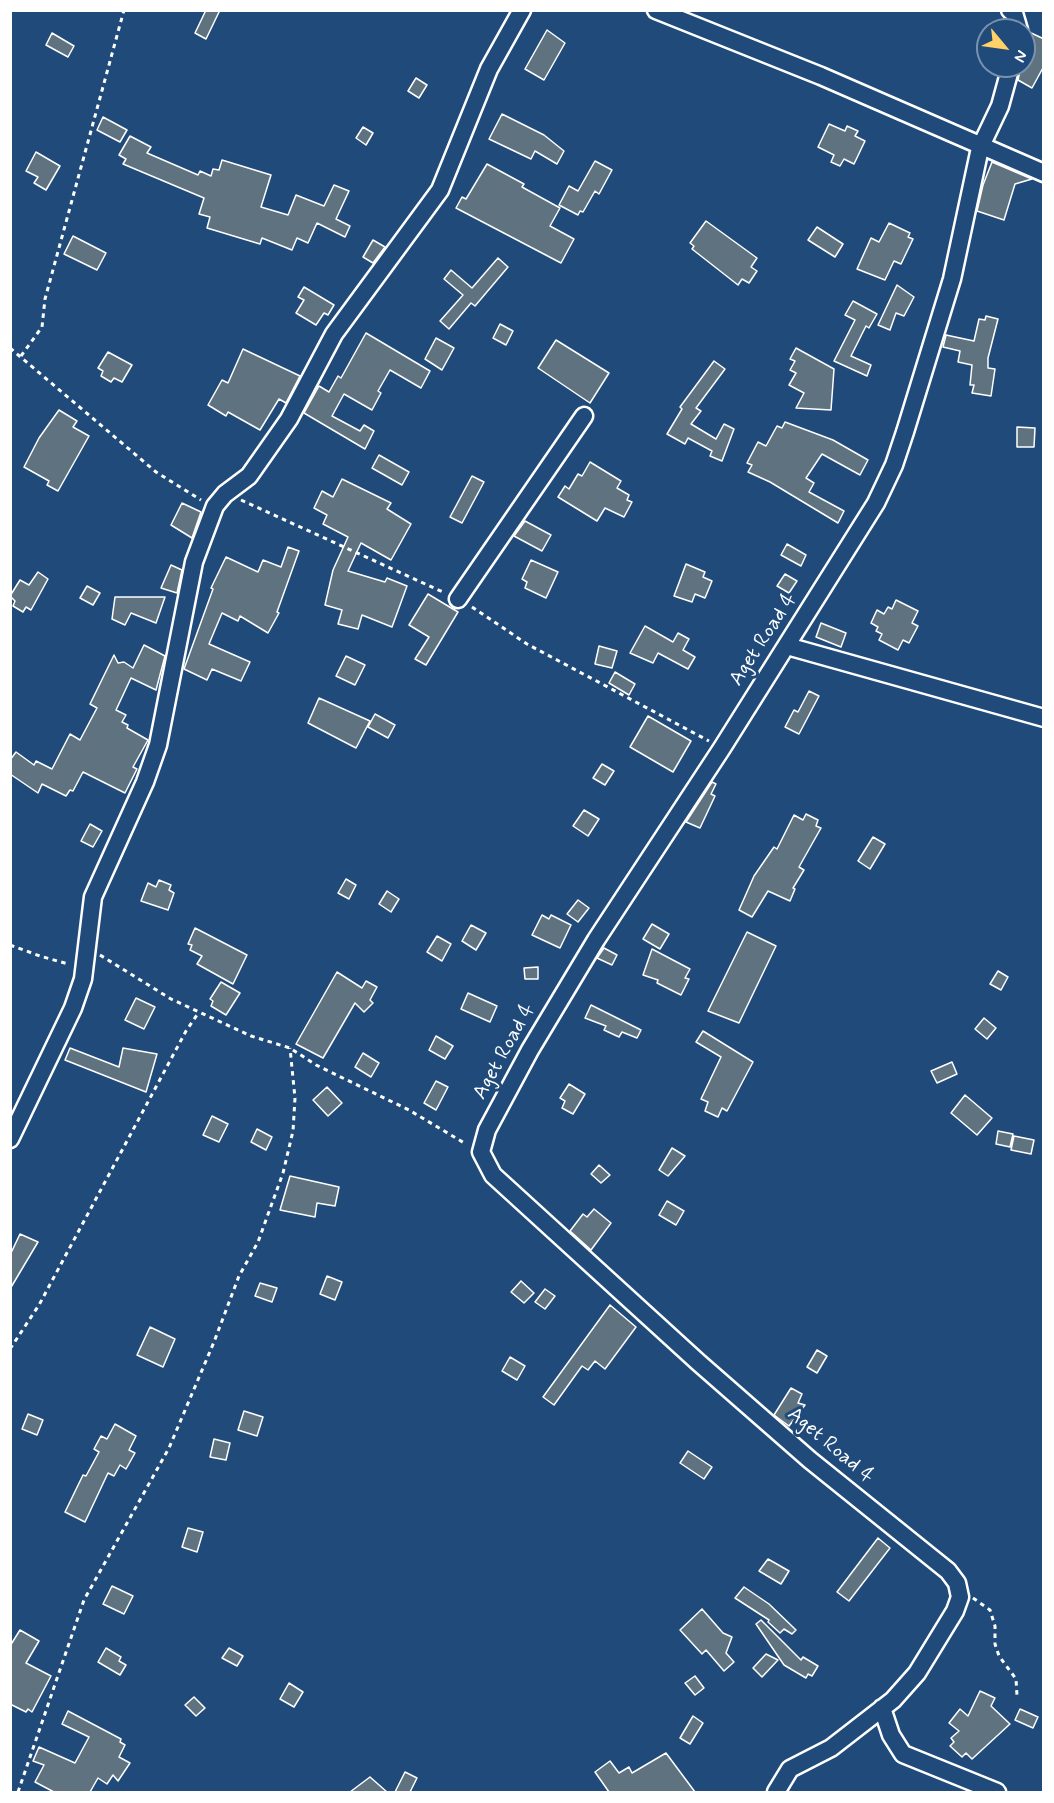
<!DOCTYPE html>
<html>
<head>
<meta charset="utf-8">
<style>
	body { margin:0 }
	#map { position:relative; width:1054px; height:1803px; overflow:hidden; background:#1f4a7a; font-family:Mynerve,sans-serif }
	canvas { display:block }
	.frame { position:absolute; inset:0; border:12px solid #fff; pointer-events:none }
	.north { position:absolute; left:976px; top:18px; width:60px; height:60px; box-sizing:border-box; background:#1f4a7a; border:2px solid #7992af; border-radius:50%; rotate:119deg; font-size:16px; font-weight:700; line-height:24px; text-align:center; color:#fff }
	.north::after { content:''; display:block; margin:auto; width:21px; height:27px; background:#ffd166; clip-path:polygon(50% 0,100% 100%,50% 72%,0 100%) }
</style>
</head>
<body>
<div id="map">
<canvas width="1054" height="1803"></canvas>
<div class="frame"></div>
<div class="north">N</div>
</div>
<script>
const c = document.querySelector('canvas').getContext('2d');
c.lineJoin = 'round';
function fillPath(path, color) {
  c.fillStyle = color;
  c.fill(path, 'evenodd');
}
function toPath(rows) {
  const path = new Path2D();
  for (const r of rows) {
    path.moveTo(r[0], r[1]);
    for (let i = 2; i < r.length; i += 2) path.lineTo(r[i], r[i + 1]);
  }
  return path;
}
function trace(path, color, width, dash) {
  c.strokeStyle = color;
  c.lineWidth = width;
  c.lineCap = dash ? 'butt' : 'round';
  c.setLineDash(dash || []);
  c.stroke(path);
}
function drawText(font, color, halo, rows, align = 'center') {
  c.font = font + ' Mynerve,sans-serif';
  c.lineWidth = 6;
  c.setLineDash([]);
  c.textBaseline = 'middle';
  c.strokeStyle = halo;
  c.fillStyle = color;
  for (const [text, x, y, turn = 0] of rows) {
    c.save();
    c.translate(x, y);
    c.rotate((+turn || 0) * Math.PI / 180);
    c.textAlign = isNaN(turn) ? turn : align;
    if (halo) c.strokeText(text, 0, 0);
    c.fillText(text, 0, 0);
    c.restore();
  }
}
const building = toPath([
	[206,10,220,10,206,39,195,33,206,10],
	[547,30,565,43,544,80,525,69,547,30],
	[1029,32,1044,39,1044,66,1032,88,1018,80,1021,66,1024,66,1024,40,1029,32],
	[52,33,74,46,68,57,46,45,52,33],
	[416,78,427,85,419,98,408,91,416,78],
	[502,114,544,135,564,151,557,164,535,151,531,159,489,139,502,114],
	[103,117,127,130,120,142,97,130,103,117],
	[829,124,845,131,847,126,858,131,855,136,865,141,854,164,844,159,840,166,831,162,834,155,818,147,829,124],
	[363,127,373,133,366,145,356,138,363,127],
	[130,136,151,147,147,153,198,175,200,171,211,176,213,169,219,170,222,160,271,175,261,207,288,215,296,195,324,206,334,185,349,191,336,219,350,226,345,237,317,223,308,243,297,238,292,250,262,238,260,244,207,228,210,217,199,214,204,198,123,164,126,159,119,155,130,136],
	[36,152,60,166,46,190,34,183,38,177,26,171,36,152],
	[595,161,612,170,599,194,595,191,583,212,580,211,578,215,559,205,569,186,578,191,595,161],
	[992,162,1032,179,1015,184,1004,220,977,211,983,185,992,162],
	[487,164,524,184,522,187,560,208,550,226,574,239,561,263,456,208,462,197,466,199,487,164],
	[706,221,757,258,751,267,757,271,749,283,742,279,738,285,692,249,694,246,690,243,706,221],
	[889,223,910,233,908,237,913,239,901,264,894,261,885,280,857,269,871,238,879,242,889,223],
	[817,227,843,244,835,257,808,240,817,227],
	[73,236,106,253,97,270,64,254,73,236],
	[373,240,385,247,373,263,363,257,373,240],
	[498,258,508,267,475,306,471,303,449,329,440,321,463,295,444,279,451,270,472,288,498,258],
	[897,285,914,297,904,316,896,313,890,330,878,325,897,285],
	[304,287,334,305,328,315,324,313,316,325,296,313,304,300,298,297,304,287],
	[853,301,877,314,869,328,866,326,851,356,871,365,867,376,834,361,855,320,845,315,853,301],
	[986,316,998,319,988,358,988,368,995,369,991,396,972,393,974,385,970,385,972,365,958,362,960,351,943,347,946,335,974,341,979,319,985,320,986,316],
	[500,324,513,331,506,345,493,338,500,324],
	[366,333,430,371,421,388,390,370,378,391,381,393,372,410,344,394,332,416,360,431,364,425,374,431,365,449,304,413,319,386,329,392,338,376,341,378,366,333],
	[436,338,454,348,442,370,425,359,436,338],
	[556,340,609,373,590,403,538,368,556,340],
	[796,348,834,369,831,410,796,408,804,393,789,385,796,373,790,370,795,361,790,359,796,348],
	[243,349,300,376,286,403,279,399,260,430,228,412,226,416,208,405,222,380,228,383,243,349],
	[108,352,132,365,122,382,114,378,111,382,101,376,103,371,98,368,108,352],
	[714,361,725,369,696,408,701,411,691,424,716,439,724,424,734,429,722,461,710,456,712,451,688,438,685,444,667,434,682,409,680,407,714,361],
	[59,410,77,421,73,427,89,436,58,491,47,485,49,481,24,467,39,438,59,410],
	[785,422,833,440,868,460,860,475,822,454,806,478,814,483,809,492,844,511,838,523,770,482,748,472,752,465,747,463,758,442,766,446,777,426,782,428,785,422],
	[1017,427,1035,428,1034,447,1017,447,1017,427],
	[379,455,409,472,402,485,372,468,379,455],
	[590,462,621,481,617,488,629,495,627,500,632,502,624,517,605,508,597,521,558,497,565,486,569,489,578,474,582,476,590,462],
	[472,476,484,482,462,523,450,517,472,476],
	[342,479,391,503,387,509,411,524,391,560,361,543,348,571,385,582,387,578,407,586,392,627,362,615,358,629,338,624,342,610,325,605,333,570,348,537,323,524,327,515,314,508,322,491,333,497,342,479],
	[182,503,201,512,192,538,171,525,182,503],
	[525,521,551,535,542,551,514,536,525,521],
	[787,544,806,555,801,566,781,555,787,544],
	[288,547,299,551,277,612,279,613,268,633,240,616,238,621,222,613,209,644,250,662,241,681,212,669,207,680,184,669,213,589,211,588,226,557,258,572,263,560,281,567,288,547],
	[531,560,558,572,546,598,525,588,527,582,522,579,531,560],
	[686,564,705,572,703,577,712,581,705,598,695,594,692,602,674,596,686,564],
	[171,565,182,570,177,593,161,588,171,565],
	[38,572,48,579,31,610,26,607,23,612,13,606,15,601,10,596,20,580,29,585,38,572],
	[785,574,797,581,789,593,777,586,785,574],
	[87,586,100,593,93,605,80,598,87,586],
	[428,594,458,612,426,665,415,659,429,637,409,625,428,594],
	[115,597,165,597,156,623,131,613,125,625,112,619,115,597],
	[896,600,918,611,912,623,918,626,909,643,903,640,898,650,879,640,882,634,876,631,878,627,871,623,877,610,884,614,888,607,892,609,896,600],
	[821,623,846,633,841,647,816,637,821,623],
	[645,626,673,642,678,633,689,639,683,650,695,657,688,669,658,653,653,663,630,653,645,626],
	[144,645,165,656,156,690,131,678,116,710,126,715,122,722,128,725,127,728,148,740,133,767,137,769,125,793,83,772,73,791,70,790,66,796,42,784,38,793,10,774,10,760,16,752,34,765,36,761,52,769,70,734,80,740,97,708,90,704,114,655,118,663,124,662,133,668,144,645],
	[599,646,617,651,612,668,595,664,599,646],
	[346,656,365,665,355,685,336,676,346,656],
	[615,672,635,684,629,695,609,683,615,672],
	[809,691,819,696,799,734,785,727,794,710,798,712,809,691],
	[319,698,370,721,356,748,308,723,319,698],
	[375,714,395,725,388,738,368,727,375,714],
	[648,716,691,741,673,772,630,747,648,716],
	[602,764,614,771,605,785,593,778,602,764],
	[712,782,716,784,711,794,715,796,700,828,686,822,712,782],
	[584,810,599,819,588,836,573,826,584,810],
	[806,814,818,820,816,826,821,828,799,867,804,870,793,888,795,889,790,901,768,891,752,917,739,910,754,876,774,847,777,849,794,815,803,820,806,814],
	[90,824,102,831,93,847,81,841,90,824],
	[873,837,885,844,870,869,858,861,873,837],
	[346,879,356,885,349,899,338,893,346,879],
	[159,880,171,885,169,890,174,893,168,910,141,901,148,883,156,887,159,880],
	[387,891,399,899,391,912,379,904,387,891],
	[578,900,589,908,578,922,567,914,578,900],
	[542,915,549,919,551,915,571,925,560,948,532,935,542,915],
	[652,924,669,934,660,949,643,939,652,924],
	[471,925,486,933,476,950,462,941,471,925],
	[195,928,247,955,233,984,197,964,202,956,190,950,192,945,188,944,195,928],
	[747,932,776,946,739,1023,708,1011,747,932],
	[437,936,451,944,442,961,427,952,437,936],
	[604,948,617,955,612,965,597,958,604,948],
	[652,949,690,969,685,978,689,979,681,995,657,983,658,980,643,975,652,949],
	[538,967,538,979,525,979,524,968,538,967],
	[998,971,1008,977,1001,990,990,984,998,971],
	[337,972,362,988,366,981,377,987,370,1000,373,1003,364,1012,355,1003,323,1058,296,1044,337,972],
	[221,982,240,993,226,1015,211,1006,213,1001,210,999,221,982],
	[468,993,497,1006,490,1022,461,1009,468,993],
	[136,998,155,1007,144,1029,125,1020,136,998],
	[591,1005,641,1030,637,1038,622,1032,619,1037,604,1030,606,1026,585,1018,591,1005],
	[984,1018,996,1028,987,1039,975,1029,984,1018],
	[703,1031,753,1062,727,1111,722,1108,718,1117,705,1111,708,1102,701,1099,721,1057,696,1042,703,1031],
	[436,1036,453,1046,445,1059,429,1050,436,1036],
	[70,1048,119,1067,123,1048,157,1054,146,1092,65,1060,70,1048],
	[363,1053,379,1063,371,1077,355,1067,363,1053],
	[952,1062,957,1074,937,1083,931,1071,952,1062],
	[436,1081,448,1087,436,1110,424,1103,436,1081],
	[569,1084,585,1094,573,1114,562,1108,565,1101,560,1098,569,1084],
	[327,1087,342,1103,328,1116,313,1100,327,1087],
	[965,1095,992,1118,977,1135,951,1113,965,1095],
	[212,1116,228,1124,219,1142,203,1135,212,1116],
	[257,1129,272,1137,266,1150,251,1142,257,1129],
	[998,1131,1013,1134,1010,1147,996,1144,998,1131],
	[1014,1136,1034,1140,1031,1154,1011,1150,1014,1136],
	[672,1148,685,1156,668,1176,659,1170,672,1148],
	[599,1165,610,1175,601,1183,591,1174,599,1165],
	[290,1176,339,1187,335,1206,317,1203,315,1217,280,1210,290,1176],
	[667,1201,684,1211,676,1225,659,1215,667,1201],
	[594,1209,611,1223,591,1250,570,1231,583,1214,587,1217,594,1209],
	[20,1234,38,1242,10,1289,10,1255,20,1234],
	[327,1276,342,1282,335,1300,320,1294,327,1276],
	[521,1281,534,1293,524,1303,511,1292,521,1281],
	[260,1283,277,1288,272,1302,255,1296,260,1283],
	[545,1289,555,1296,545,1309,535,1302,545,1289],
	[610,1305,636,1327,605,1369,595,1361,588,1370,582,1366,554,1405,543,1397,610,1305],
	[150,1327,175,1339,163,1367,137,1355,150,1327],
	[817,1350,827,1356,817,1373,807,1367,817,1350],
	[510,1357,525,1366,517,1380,502,1371,510,1357],
	[791,1388,802,1394,798,1403,805,1405,789,1426,774,1415,791,1388],
	[244,1411,263,1417,257,1436,238,1430,244,1411],
	[28,1414,43,1420,37,1435,22,1429,28,1414],
	[115,1424,136,1436,129,1450,135,1453,126,1469,120,1465,114,1476,108,1473,85,1522,65,1512,83,1475,86,1476,99,1452,94,1449,101,1436,107,1439,115,1424],
	[214,1439,230,1443,226,1460,210,1457,214,1439],
	[688,1451,712,1467,704,1479,680,1463,688,1451],
	[188,1528,203,1532,197,1552,182,1547,188,1528],
	[878,1538,890,1548,849,1601,837,1592,878,1538],
	[768,1559,789,1571,781,1584,759,1571,768,1559],
	[112,1586,133,1596,124,1614,103,1604,112,1586],
	[744,1587,769,1604,796,1630,792,1634,784,1629,780,1633,768,1622,769,1620,735,1598,744,1587],
	[702,1609,723,1633,732,1637,726,1653,734,1662,724,1671,706,1650,702,1654,680,1630,702,1609],
	[761,1620,801,1660,803,1657,818,1666,812,1676,808,1674,806,1678,784,1665,756,1624,761,1620],
	[20,1630,39,1641,26,1663,51,1676,32,1712,28,1709,26,1712,10,1704,10,1646,20,1630],
	[106,1648,121,1657,119,1661,126,1665,120,1675,98,1662,106,1648],
	[229,1648,243,1656,237,1666,222,1658,229,1648],
	[766,1654,778,1660,762,1677,753,1668,766,1654],
	[695,1676,704,1688,695,1695,685,1683,695,1676],
	[289,1683,303,1692,294,1707,280,1699,289,1683],
	[980,1691,995,1698,991,1706,1010,1724,972,1759,966,1753,962,1757,950,1746,954,1742,951,1738,959,1731,949,1723,960,1709,968,1716,980,1691],
	[194,1697,205,1708,196,1716,185,1705,194,1697],
	[1020,1709,1038,1717,1033,1728,1015,1720,1020,1709],
	[68,1711,121,1739,120,1742,125,1745,119,1757,130,1763,118,1781,113,1775,107,1784,98,1778,90,1792,54,1792,35,1782,44,1765,33,1761,39,1747,75,1763,89,1737,62,1724,68,1711],
	[693,1716,703,1723,690,1744,680,1738,693,1716],
	[666,1753,695,1792,609,1792,595,1772,610,1761,619,1773,629,1767,632,1773,666,1753],
	[405,1772,417,1778,410,1792,395,1792,405,1772],
	[370,1777,387,1792,350,1792,370,1777]
]);
const path = toPath([
	[10,348,156,472,201,500],
	[21,356,42,327,45,299,124,10],
	[241,500,445,593],
	[472,607,527,644,709,741],
	[10,945,40,956,68,964],
	[100,955,171,999,251,1036,290,1048,316,1065,409,1110,466,1144],
	[10,1349,39,1305,186,1031,199,1012],
	[973,1598,990,1610,995,1626,995,1644,999,1656,1016,1679,1017,1696],
	[18,1792,84,1600,169,1448,214,1342,239,1276,258,1242,283,1173,293,1131,295,1098,290,1048]
]);
const minor = toPath([
	[656,10,821,76,1044,173],
	[1010,10,1014,13,1019,30],
	[458,599,584,416],
	[787,646,1044,718],
	[10,1139,73,1008,83,979,93,897,145,782,158,745,194,562,215,506,225,494,249,476,289,419,334,334,440,190,489,69,522,10],
	[882,1708,891,1735,903,1754,997,1792],
	[776,1792,790,1769,831,1748,893,1700,917,1673,955,1611,960,1597,957,1583,948,1571,810,1460,698,1362,493,1175,481,1152,487,1130,530,1050,596,940,722,748,876,503,894,465,905,432,952,279,980,148,1000,106,1011,66]
]);
const streetNames = [
	["Aget Road 4",764,640,-57],
	["Aget Road 4",505,1052,-61],
	["Aget Road 4",830,1446,40]
];
fillPath(building, '#5f7280');
trace(building, '#fff', 1.5);
trace(minor, '#fff', 21);
trace(path, '#fff', 3, [4.5, 4.5]);
trace(minor, '#1f4a7a', 16);
drawText('21px', '#fff', '#1f4a7a', streetNames);
</script>
</body>
</html>
